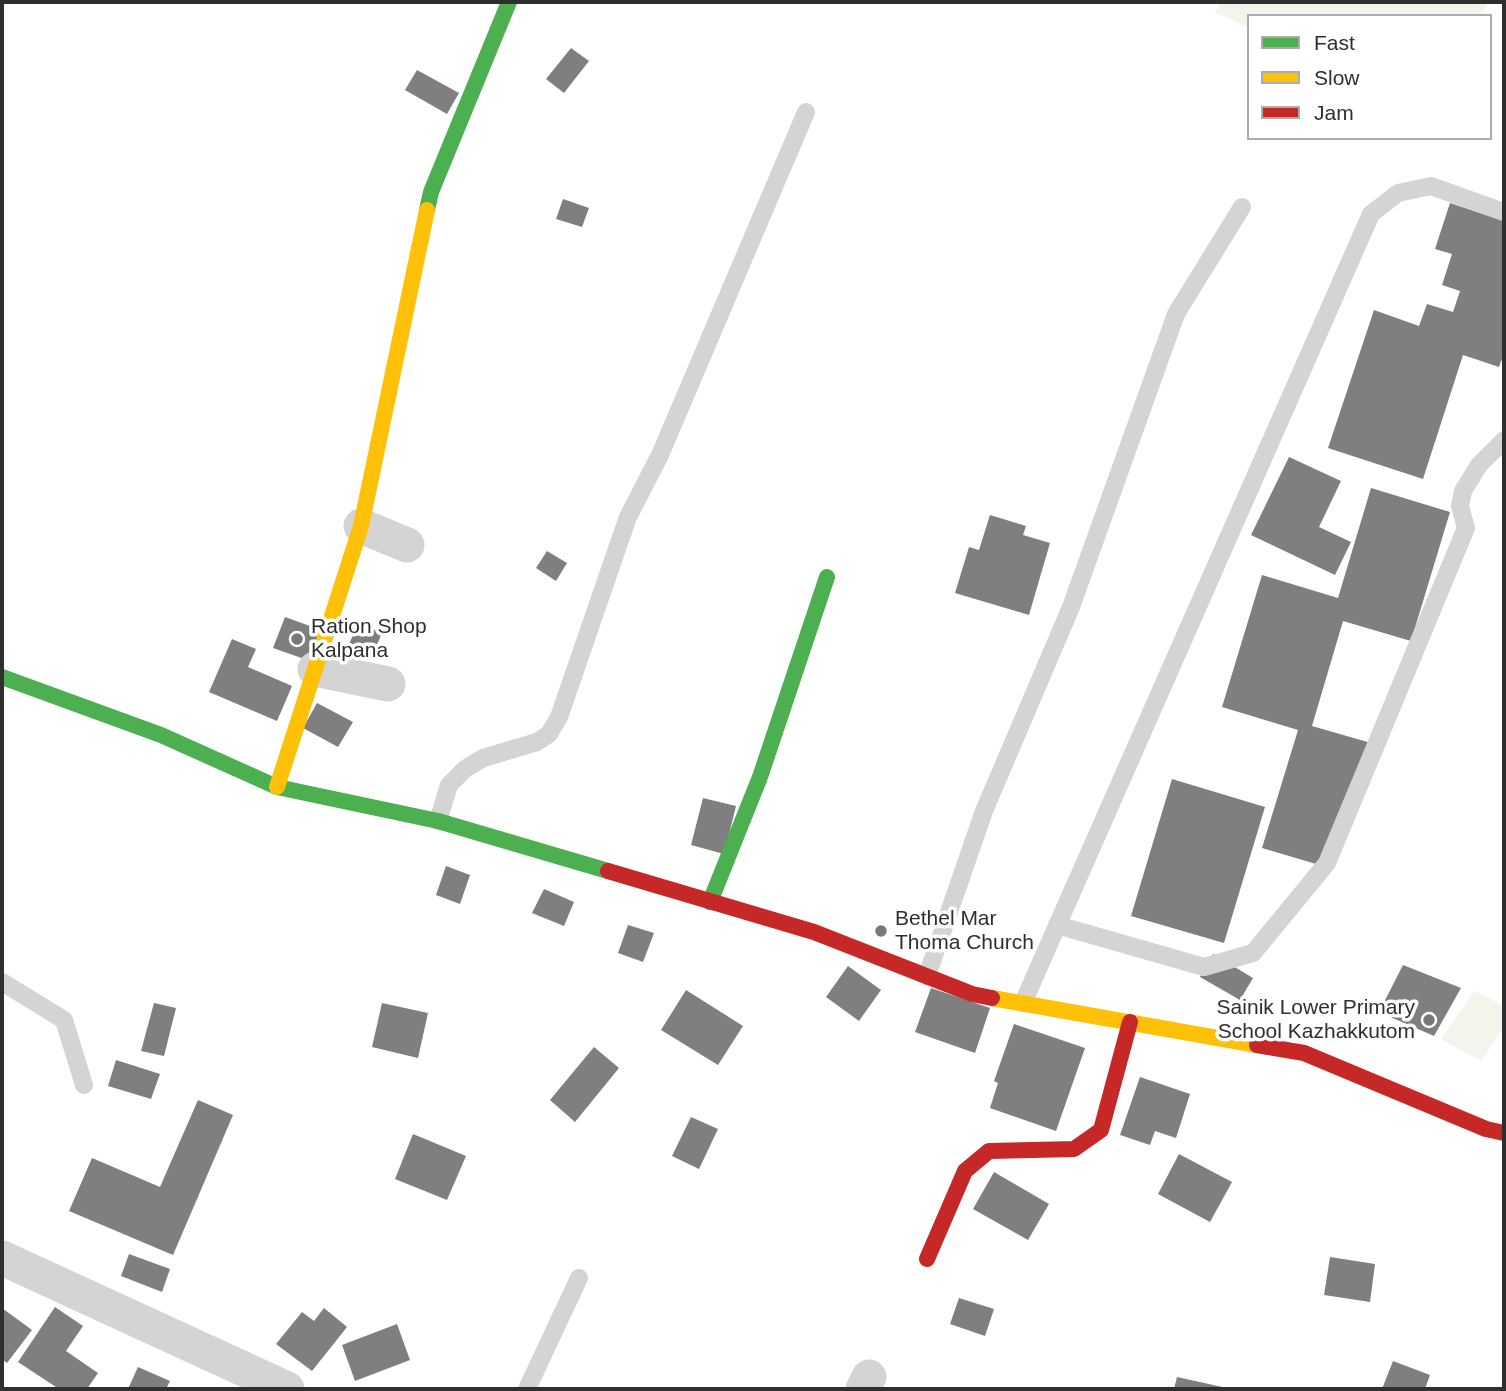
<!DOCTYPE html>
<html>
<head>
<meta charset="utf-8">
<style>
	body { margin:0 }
	#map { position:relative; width:1506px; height:1391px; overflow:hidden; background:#fff; font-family:Helvetica,sans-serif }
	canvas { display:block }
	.frame { position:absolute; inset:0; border:4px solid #2f2f2f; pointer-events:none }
	.legend { position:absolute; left:1247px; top:14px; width:245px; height:126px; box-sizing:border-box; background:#fff; border:2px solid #acacac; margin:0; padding:9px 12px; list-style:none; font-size:21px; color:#2f2f2f }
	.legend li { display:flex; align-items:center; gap:14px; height:35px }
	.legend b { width:35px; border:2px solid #acacac }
</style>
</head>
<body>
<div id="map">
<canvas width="1506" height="1391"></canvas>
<div class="frame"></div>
<ul class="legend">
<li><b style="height:9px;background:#4caf50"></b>Fast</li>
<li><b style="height:9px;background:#ffc107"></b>Slow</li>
<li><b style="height:9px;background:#c62828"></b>Jam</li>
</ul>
</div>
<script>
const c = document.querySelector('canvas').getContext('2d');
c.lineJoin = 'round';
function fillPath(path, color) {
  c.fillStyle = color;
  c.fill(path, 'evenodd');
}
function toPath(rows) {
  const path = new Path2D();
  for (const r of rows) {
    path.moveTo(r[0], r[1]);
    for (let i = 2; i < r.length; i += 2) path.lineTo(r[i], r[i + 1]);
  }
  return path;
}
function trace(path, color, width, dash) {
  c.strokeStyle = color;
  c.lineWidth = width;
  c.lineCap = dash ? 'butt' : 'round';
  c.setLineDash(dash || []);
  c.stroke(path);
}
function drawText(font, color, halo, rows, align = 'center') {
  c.font = font + ' Helvetica,sans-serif';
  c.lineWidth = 7;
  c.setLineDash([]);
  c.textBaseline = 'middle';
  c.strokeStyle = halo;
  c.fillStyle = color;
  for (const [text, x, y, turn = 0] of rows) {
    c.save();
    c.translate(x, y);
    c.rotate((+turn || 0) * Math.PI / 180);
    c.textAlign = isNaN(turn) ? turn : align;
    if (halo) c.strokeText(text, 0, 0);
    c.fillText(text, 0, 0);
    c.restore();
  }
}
const green = toPath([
	[1221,2,1488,2,1481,16,1249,16,1249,27,1215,13],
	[1474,991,1504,1006,1504,1027,1481,1061,1441,1039]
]);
const building = toPath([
	[571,48,589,61,564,93,546,79],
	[417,70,459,93,447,114,405,90],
	[563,199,589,208,582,227,556,219],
	[1450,203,1504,221,1504,353,1499,367,1463,355,1423,479,1328,448,1374,310,1419,326,1427,304,1453,312,1460,291,1442,285,1452,254,1435,249],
	[1289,457,1341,481,1319,527,1351,542,1335,575,1251,535],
	[1371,488,1450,512,1411,641,1343,621,1312,726,1371,743,1333,869,1262,848,1298,730,1222,707,1262,575,1338,598],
	[990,515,1026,526,1023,535,1050,543,1029,615,955,593,969,547,979,550],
	[547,551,567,563,556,581,536,568],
	[285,617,321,630,310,661,273,648],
	[358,623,382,633,371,659,347,649],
	[232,639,256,649,248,667,292,686,277,721,209,692],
	[317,703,353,722,338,747,303,728],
	[1172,779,1265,807,1224,943,1131,916],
	[703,798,736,806,724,854,691,845],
	[446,866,470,875,460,904,436,895],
	[544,889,574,902,564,926,532,913],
	[628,925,654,933,643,962,618,953],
	[1213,954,1253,978,1240,1000,1200,977],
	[1403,965,1461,988,1434,1036,1379,1012],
	[848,966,881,990,859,1021,826,997],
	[931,988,990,1008,975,1053,915,1032],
	[686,990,743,1026,718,1065,661,1030],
	[154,1003,176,1008,164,1056,141,1051],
	[382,1003,428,1013,418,1058,372,1047],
	[1014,1024,1085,1048,1056,1131,990,1108,998,1083,994,1081],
	[594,1047,619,1068,575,1122,550,1100],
	[116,1060,160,1074,151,1099,108,1086],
	[1140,1077,1190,1094,1176,1138,1155,1131,1150,1145,1120,1135],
	[198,1100,233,1115,173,1255,69,1211,92,1158,160,1187],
	[691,1117,718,1129,699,1169,672,1156],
	[413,1134,466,1156,447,1200,395,1179],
	[1179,1154,1232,1182,1210,1222,1158,1194],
	[994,1172,1049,1204,1028,1240,973,1209],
	[129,1254,170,1269,162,1292,121,1276],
	[1330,1257,1375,1264,1370,1302,1324,1295],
	[959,1298,994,1309,985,1336,950,1324],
	[55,1307,83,1326,66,1351,98,1373,87,1389,59,1389,18,1362],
	[2,1308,32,1330,7,1363,2,1359],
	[324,1308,347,1327,312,1371,276,1344,302,1312,314,1321],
	[397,1324,410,1360,355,1381,342,1345],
	[1393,1361,1430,1375,1425,1389,1382,1389],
	[138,1367,170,1381,166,1389,128,1389],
	[1177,1377,1227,1388,1227,1389,1174,1389]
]);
const lane = toPath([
	[438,821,449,785,465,769,483,758,537,742,549,734,559,717,628,517,660,455,806,112],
	[1057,925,1204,967,1253,953,1327,863,1466,528,1460,506,1463,491,1479,465,1504,440],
	[927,976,984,811,1071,607,1176,314,1242,207],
	[2,982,64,1020,84,1085],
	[1023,1003,1371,214,1398,193,1431,186,1504,212],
	[527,1389,579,1278]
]);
const street = toPath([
	[361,526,407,545],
	[315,669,388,684],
	[2,1258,287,1389],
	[863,1389,869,1377]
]);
const fast = toPath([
	[427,210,431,192,509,2],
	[2,677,161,735,277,787,438,821,608,871],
	[710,902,760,777,827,577]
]);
const slow = toPath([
	[277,787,361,526,427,210],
	[992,998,1257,1045]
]);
const jam = toPath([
	[608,871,814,932,972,994,992,998],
	[1257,1045,1304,1053,1486,1129,1504,1133],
	[927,1259,965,1171,989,1151,1074,1149,1101,1130,1130,1022]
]);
const markers = [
	[297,639,7,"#787878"],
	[881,931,7,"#787878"],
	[1429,1020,7,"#787878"]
];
const poiNames = [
	["Ration Shop",311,627],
	["Kalpana",311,651],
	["Bethel Mar",895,919],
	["Thoma Church",895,943],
	["Sainik Lower Primary",1415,1008,"right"],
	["School Kazhakkutom",1415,1032,"right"]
];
fillPath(green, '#f1f5ec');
fillPath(building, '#7f7f7f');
trace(lane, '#d4d4d4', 18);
trace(street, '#d4d4d4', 35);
trace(fast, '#4caf50', 16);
trace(slow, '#ffc107', 16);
trace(jam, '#c62828', 16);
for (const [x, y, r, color] of markers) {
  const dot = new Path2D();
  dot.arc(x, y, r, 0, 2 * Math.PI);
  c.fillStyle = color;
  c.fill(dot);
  trace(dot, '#fff', 2.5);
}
drawText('21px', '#2f2f2f', '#fff', poiNames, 'left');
</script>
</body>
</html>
